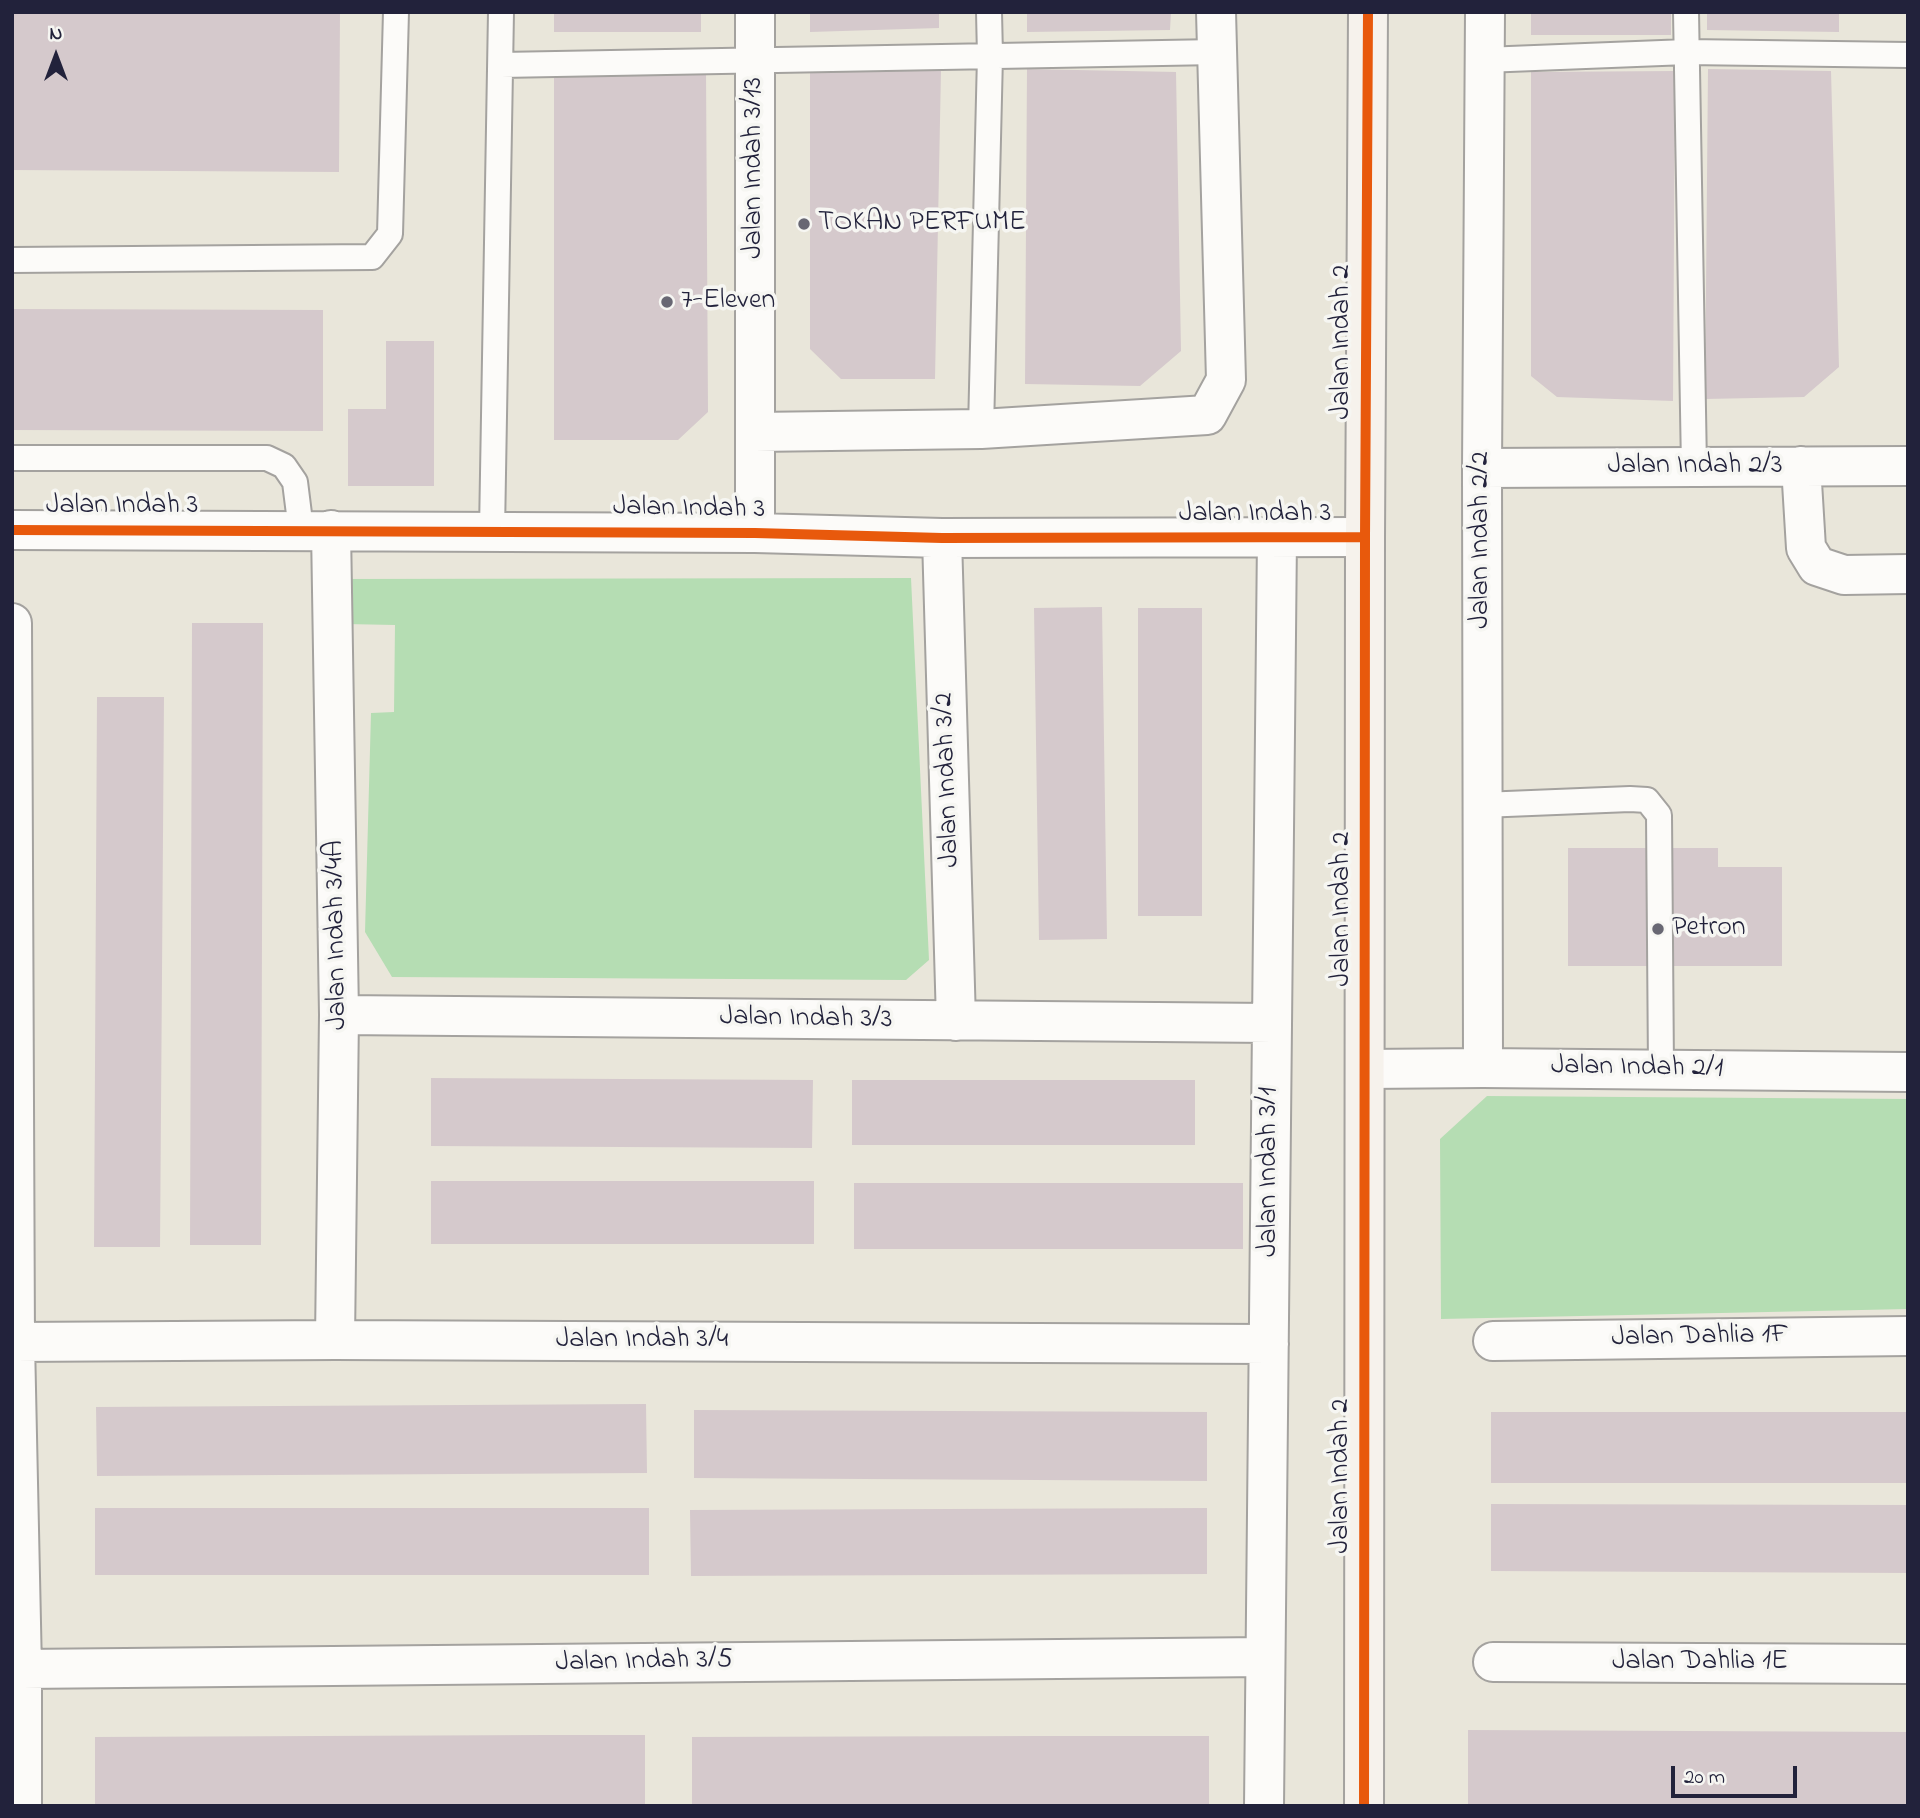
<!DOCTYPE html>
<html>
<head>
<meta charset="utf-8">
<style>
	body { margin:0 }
	#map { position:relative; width:1920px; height:1818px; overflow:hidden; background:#e9e6da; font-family:"Indie Flower",sans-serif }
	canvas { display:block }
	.frame { position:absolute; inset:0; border:14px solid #22223b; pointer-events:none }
	.north { position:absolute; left:21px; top:21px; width:70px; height:70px; -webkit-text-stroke:5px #f6f6f2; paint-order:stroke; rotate:0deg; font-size:19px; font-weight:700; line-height:28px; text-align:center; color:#22223b }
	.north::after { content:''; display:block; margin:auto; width:24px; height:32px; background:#22223b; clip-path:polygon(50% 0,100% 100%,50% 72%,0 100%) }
	.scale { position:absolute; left:1671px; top:1766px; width:126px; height:32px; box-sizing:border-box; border:4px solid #22223b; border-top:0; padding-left:9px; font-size:21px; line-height:24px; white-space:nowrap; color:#22223b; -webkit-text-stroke:5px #f6f6f2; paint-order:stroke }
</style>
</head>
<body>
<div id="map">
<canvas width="1920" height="1818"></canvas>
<div class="frame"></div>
<div class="north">N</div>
<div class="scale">20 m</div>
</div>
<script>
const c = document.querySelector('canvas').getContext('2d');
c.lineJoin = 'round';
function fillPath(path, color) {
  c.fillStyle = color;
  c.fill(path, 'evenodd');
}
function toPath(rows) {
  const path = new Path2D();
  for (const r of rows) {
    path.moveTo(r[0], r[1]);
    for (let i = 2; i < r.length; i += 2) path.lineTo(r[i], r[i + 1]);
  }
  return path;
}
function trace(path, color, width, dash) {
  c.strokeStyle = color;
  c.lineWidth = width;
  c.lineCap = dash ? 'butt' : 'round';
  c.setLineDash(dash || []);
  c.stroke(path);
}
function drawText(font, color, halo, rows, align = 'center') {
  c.font = font + ' "Indie Flower",sans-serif';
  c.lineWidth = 7;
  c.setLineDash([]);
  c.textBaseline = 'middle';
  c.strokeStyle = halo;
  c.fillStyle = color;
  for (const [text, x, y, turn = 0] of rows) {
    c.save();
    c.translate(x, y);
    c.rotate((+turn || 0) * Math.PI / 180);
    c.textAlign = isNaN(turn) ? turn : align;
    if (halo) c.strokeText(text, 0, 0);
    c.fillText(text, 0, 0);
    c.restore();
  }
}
const green = toPath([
	[911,578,929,960,906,980,392,977,365,932,371,713,394,712,395,625,345,624,345,579],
	[1487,1096,1908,1099,1908,1309,1441,1319,1440,1139]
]);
const building = toPath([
	[12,12,340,12,339,172,12,170],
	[554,12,701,12,701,32,554,32],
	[810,12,939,12,939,28,810,32],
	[1027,12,1171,12,1170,30,1027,32],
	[1531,12,1671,12,1671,35,1531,35],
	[1707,12,1839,12,1839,32,1707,30],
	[810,69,941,69,935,379,841,379,810,349],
	[1027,69,1176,72,1181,351,1140,386,1025,384],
	[1708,69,1831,71,1839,367,1804,397,1705,399],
	[706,71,708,412,678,440,554,440,554,74],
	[1675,71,1673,401,1557,397,1531,376,1531,72],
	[12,309,323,310,323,431,12,430],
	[386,341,434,341,434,486,348,486,348,409,386,409],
	[1102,607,1107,939,1039,940,1034,608],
	[1138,608,1202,608,1202,916,1138,916],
	[192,623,263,623,261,1245,190,1245],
	[97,697,164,697,160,1247,94,1247],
	[1568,848,1718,848,1718,867,1782,867,1782,966,1568,966],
	[431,1078,813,1080,812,1148,431,1146],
	[852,1080,1195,1080,1195,1145,852,1145],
	[431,1181,814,1181,814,1244,431,1244],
	[854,1183,1243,1183,1243,1249,854,1249],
	[646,1404,647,1473,97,1476,96,1407],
	[694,1410,1207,1412,1207,1481,694,1478],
	[1491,1412,1908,1412,1908,1483,1491,1483],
	[1491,1504,1908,1505,1908,1573,1491,1571],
	[95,1508,649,1508,649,1575,95,1575],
	[1207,1508,1207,1574,691,1576,690,1510],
	[1468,1730,1908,1732,1908,1806,1468,1806],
	[542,1735,645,1735,645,1806,95,1806,95,1737],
	[1037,1736,1209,1736,1209,1806,692,1806,692,1737]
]);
const lane = toPath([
	[1686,12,1694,467],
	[1484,60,1687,52,1908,55],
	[501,65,1217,52],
	[12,260,372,257,390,234,396,12],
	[981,429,990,56,989,12],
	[12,458,267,458,284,466,295,482,301,530],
	[492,531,501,12],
	[1482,805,1630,799,1647,800,1659,815,1661,1069]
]);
const street = toPath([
	[755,12,755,533],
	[755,432,981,429,1207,415,1226,380,1216,12],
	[1801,466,1806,548,1817,566,1844,575,1908,574],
	[1482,468,1908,466],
	[12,530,755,533,942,538,1365,537],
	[331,530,339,1015,335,1340],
	[942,538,956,1021],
	[12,623,15,1342,22,1669,22,1806],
	[339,1015,1272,1023],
	[1483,1068,1482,468,1485,12],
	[1365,1069,1483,1068,1908,1072],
	[1493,1341,1908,1336],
	[15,1342,335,1340,1269,1344],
	[1493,1662,1908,1664],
	[22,1669,1265,1657],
	[1264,1806,1277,537]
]);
const secondary = toPath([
	[1364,1806,1365,537,1368,12]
]);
const cycleway = toPath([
	[12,530,755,533,942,538,1365,537],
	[1364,1806,1365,537,1368,12]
]);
const markers = [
	[804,224,7,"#686773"],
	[667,302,7,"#686773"],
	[1658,929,7,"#686773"]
];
const streetNames = [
	["Jalan Indah 3/13",755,168,-90],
	["Jalan Indah 2",1343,342,-90],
	["Jalan Indah 2/3",1695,467],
	["Jalan Indah 3",122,507],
	["Jalan Indah 3",689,510,1],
	["Jalan Indah 3",1255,515],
	["Jalan Indah 2/2",1482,540,-90],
	["Jalan Indah 3/2",949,780,-92],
	["Jalan Indah 2",1343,909,-90],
	["Jalan Indah 3/4A",338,935,-91],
	["Jalan Indah 3/3",806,1020,1],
	["Jalan Indah 2/1",1637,1069,1],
	["Jalan Indah 3/1",1270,1172,-90],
	["Jalan Dahlia 1F",1700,1338,-1],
	["Jalan Indah 3/4",642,1341],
	["Jalan Indah 2",1342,1476,-90],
	["Jalan Indah 3/5",644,1663,-1],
	["Jalan Dahlia 1E",1700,1663]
];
const poiNames = [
	["TOKAN PERFUME",818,224],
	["7-Eleven",681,302],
	["Petron",1672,929]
];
fillPath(green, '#b5ddb3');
fillPath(building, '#d5c9cc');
trace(lane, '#a4a29f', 28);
trace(street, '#a4a29f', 42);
trace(secondary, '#a4a29f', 42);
trace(lane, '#fcfbf9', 24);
trace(street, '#fcfbf9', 38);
trace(secondary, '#f6f2ec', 38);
trace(cycleway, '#e8590c', 10);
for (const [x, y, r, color] of markers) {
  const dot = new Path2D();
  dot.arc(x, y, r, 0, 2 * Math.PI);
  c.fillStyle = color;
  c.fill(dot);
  trace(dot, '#f6f6f2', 2.5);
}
drawText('28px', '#22223b', '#f6f6f2', streetNames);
drawText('28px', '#22223b', '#f6f6f2', poiNames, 'left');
</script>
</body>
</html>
